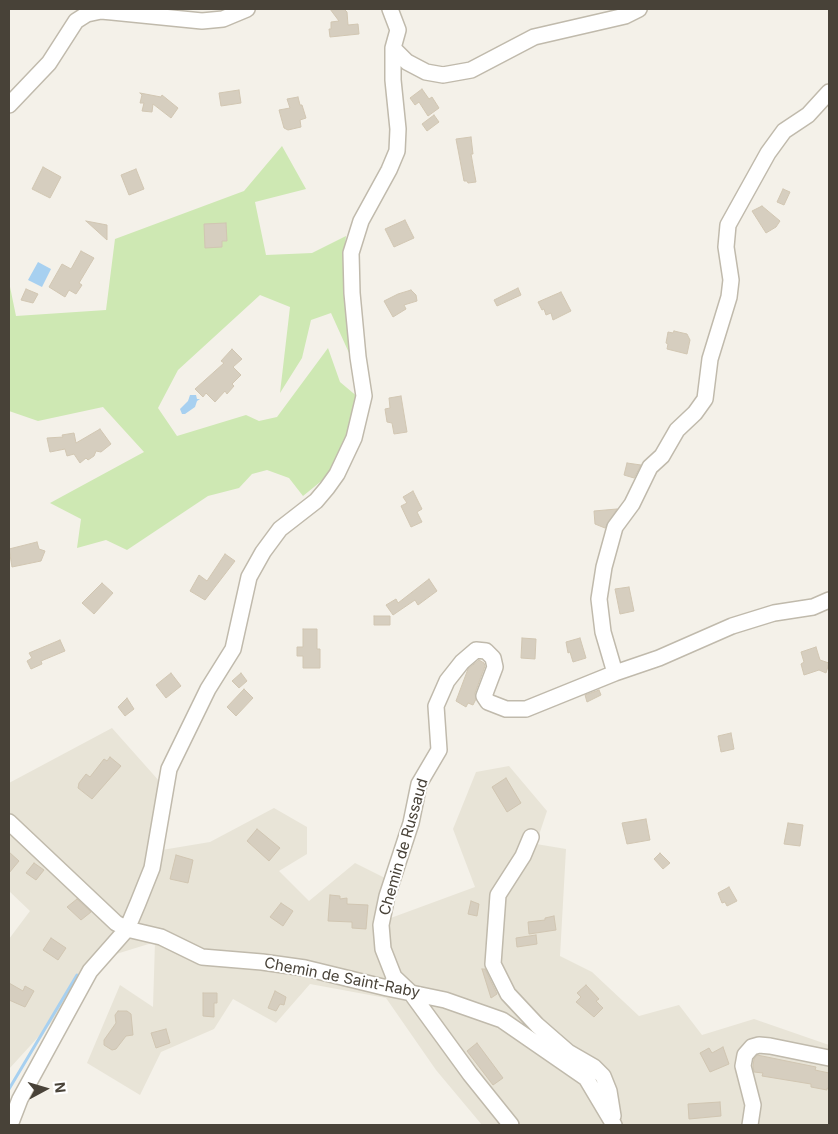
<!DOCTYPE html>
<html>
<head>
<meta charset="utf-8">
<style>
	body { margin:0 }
	#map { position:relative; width:838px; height:1134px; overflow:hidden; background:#f4f1e9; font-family:Inter,sans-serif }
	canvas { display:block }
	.frame { position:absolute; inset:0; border:10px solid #484238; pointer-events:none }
	.north { position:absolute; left:20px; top:1064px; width:50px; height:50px; -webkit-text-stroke:4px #fff; paint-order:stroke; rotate:84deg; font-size:14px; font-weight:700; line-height:20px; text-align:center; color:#484238 }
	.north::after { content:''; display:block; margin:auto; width:18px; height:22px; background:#484238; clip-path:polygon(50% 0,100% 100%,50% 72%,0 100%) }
</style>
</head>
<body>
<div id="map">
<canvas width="838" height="1134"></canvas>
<div class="frame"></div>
<div class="north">N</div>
</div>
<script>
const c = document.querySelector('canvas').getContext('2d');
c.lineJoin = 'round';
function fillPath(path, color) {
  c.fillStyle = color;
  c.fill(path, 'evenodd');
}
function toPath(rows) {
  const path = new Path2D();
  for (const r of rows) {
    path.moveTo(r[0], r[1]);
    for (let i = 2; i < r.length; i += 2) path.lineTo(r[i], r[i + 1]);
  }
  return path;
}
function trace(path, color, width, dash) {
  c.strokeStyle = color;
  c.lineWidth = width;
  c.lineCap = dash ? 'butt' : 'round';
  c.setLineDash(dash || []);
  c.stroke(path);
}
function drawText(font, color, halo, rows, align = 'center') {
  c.font = font + ' Inter,sans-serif';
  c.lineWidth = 4;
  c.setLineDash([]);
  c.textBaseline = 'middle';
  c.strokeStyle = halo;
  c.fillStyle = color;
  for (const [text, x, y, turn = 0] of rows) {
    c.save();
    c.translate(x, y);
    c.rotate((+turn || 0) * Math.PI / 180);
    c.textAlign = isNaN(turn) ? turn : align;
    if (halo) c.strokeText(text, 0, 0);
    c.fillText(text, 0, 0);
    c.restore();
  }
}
const residential = toPath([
	[112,728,168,791,162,850,210,842,274,808,307,827,307,854,279,871,309,901,355,863,397,884,388,919,475,887,453,829,476,772,509,766,547,811,536,844,566,849,560,956,592,972,639,1016,679,1005,702,1035,754,1019,829,1045,829,1125,482,1125,436,1070,386,998,310,984,276,1023,233,999,214,1029,161,1052,140,1095,87,1063,120,985,153,1007,155,942,113,955,9,1069,9,939,30,911,9,891,9,783]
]);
const green = toPath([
	[282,146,306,189,255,202,266,255,312,253,346,236,343,265,354,364,331,313,311,320,302,358,280,393,290,307,260,295,178,370,158,408,177,436,246,415,259,421,277,417,328,348,340,382,359,398,345,448,330,474,303,496,289,478,267,470,252,474,239,488,208,496,127,550,106,540,77,548,81,519,50,503,144,452,103,407,38,421,9,411,9,282,16,316,106,310,115,239,244,191]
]);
const water = toPath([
	[38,262,51,269,42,287,28,280],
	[190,395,196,395,197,399,200,399,197,401,195,407,185,414,182,414,180,409,188,401]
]);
const stream = toPath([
	[9,1089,77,975]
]);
const building = toPath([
	[330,9,344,9,347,12,348,25,358,24,359,34,330,37,329,29,331,29,331,22,339,21,330,9],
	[422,89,429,99,432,97,439,108,428,116,419,102,415,105,410,98,422,89],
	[239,90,241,103,221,106,219,93,239,90],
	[140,93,161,97,162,95,178,108,171,118,153,104,152,112,142,111,144,103,140,103,142,95,140,93],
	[298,97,300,105,302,105,306,118,300,120,301,127,288,130,284,128,279,110,290,108,287,99,298,97],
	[434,115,439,122,427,131,422,124,434,115],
	[471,137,473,154,471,154,476,182,468,183,467,181,464,181,456,139,471,137],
	[43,167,61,177,50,198,32,189,43,167],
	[136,169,144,189,129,195,121,175,136,169],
	[783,189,790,192,784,205,777,202,783,189],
	[762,206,780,221,776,227,766,233,752,211,762,206],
	[405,220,414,238,394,247,385,229,405,220],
	[86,221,107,225,107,240,86,221],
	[226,223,227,241,222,241,222,247,205,248,204,224,226,223],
	[81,251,94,258,79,283,82,285,76,294,69,290,65,297,49,287,62,264,71,269,81,251],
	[518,288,521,295,497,306,494,300,518,288],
	[26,289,38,294,33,303,21,300,26,289],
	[411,290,416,295,417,301,404,305,406,309,393,317,384,301,398,294,411,290],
	[561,292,571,311,553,320,551,313,546,315,544,309,542,310,538,302,561,292],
	[674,331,687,334,690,340,687,354,667,349,668,344,666,343,668,332,673,333,674,331],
	[232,349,242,359,233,367,241,375,232,384,234,386,227,394,225,391,215,402,206,393,203,397,195,389,224,363,221,361,232,349],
	[401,396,407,432,394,434,392,423,387,422,385,409,390,408,389,398,401,396],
	[100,429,111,444,101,452,96,451,94,456,88,460,86,458,80,463,74,454,67,456,65,449,50,452,47,438,63,437,62,435,74,433,76,443,100,429],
	[627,463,641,465,634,478,624,475,627,463],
	[413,491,422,509,417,512,422,522,411,527,401,506,407,503,403,497,413,491],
	[617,509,605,528,595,524,594,511,617,509],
	[37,542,39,549,45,551,41,561,12,567,9,549,37,542],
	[225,554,235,561,205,600,190,591,199,575,207,581,225,554],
	[429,579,437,591,418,605,415,600,393,615,386,605,396,599,398,603,429,579],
	[102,583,113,593,94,614,82,603,102,583],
	[629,587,634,611,620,614,615,589,629,587],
	[374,616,390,616,390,625,374,625,374,616],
	[303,629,317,629,317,649,320,649,320,668,303,668,303,656,297,656,297,647,303,647,303,629],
	[522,638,536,639,535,659,521,658,522,638],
	[580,638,586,658,573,662,570,652,568,653,566,642,580,638],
	[60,640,65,651,41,661,42,664,31,669,27,661,32,658,29,653,60,640],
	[816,647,820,660,829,663,826,673,819,670,804,675,801,664,804,662,801,652,816,647],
	[479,660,484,663,485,666,475,693,476,699,473,705,468,703,466,707,456,701,468,669,479,660],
	[171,673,181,686,166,698,156,685,171,673],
	[241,673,247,681,239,688,232,681,241,673],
	[244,689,253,698,236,716,227,707,244,689],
	[599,690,601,695,587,702,585,695,599,690],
	[127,698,134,709,125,716,118,707,127,698],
	[731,733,734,749,721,752,718,736,731,733],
	[110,757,121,766,92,799,78,788,79,783,86,774,90,777,104,759,107,761,110,757],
	[506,778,521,803,507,812,492,787,506,778],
	[646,819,650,840,627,844,622,823,646,819],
	[788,823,803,825,800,846,784,844,788,823],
	[257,829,280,848,269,861,247,841,257,829],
	[9,852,19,861,9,873,9,852],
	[660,853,670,863,663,869,654,859,660,853],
	[176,855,193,860,188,883,170,879,176,855],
	[34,863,44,870,36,880,26,873,34,863],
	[729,887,737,901,727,906,725,902,722,903,718,893,729,887],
	[330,895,340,896,340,899,347,898,347,904,368,905,366,929,352,928,352,922,328,921,330,895],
	[77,899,91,912,81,920,67,907,77,899],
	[471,901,479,904,477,916,468,914,471,901],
	[281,903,293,911,283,926,270,917,281,903],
	[554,916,556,930,529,934,528,922,545,920,545,918,554,916],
	[536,935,537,944,517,947,516,938,536,935],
	[51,938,66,948,58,960,43,950,51,938],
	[482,969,485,969,497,994,491,998,482,969],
	[9,983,23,991,25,986,34,991,25,1007,9,1000,9,983],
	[586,985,599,999,596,1001,603,1008,594,1017,576,1002,581,997,577,993,586,985],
	[275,991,286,997,284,1005,280,1004,276,1011,268,1008,275,991],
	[203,993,217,993,217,1003,214,1003,214,1017,203,1016,203,993],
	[118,1011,127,1011,131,1014,133,1035,126,1036,116,1049,112,1050,104,1045,104,1040,116,1023,115,1015,118,1011],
	[166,1029,170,1043,156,1048,151,1033,166,1029],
	[477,1043,503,1078,493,1085,467,1051,477,1043],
	[723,1047,729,1064,710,1072,700,1053,709,1048,712,1053,723,1047],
	[757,1055,816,1067,815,1070,829,1073,829,1089,827,1088,827,1090,811,1087,811,1084,762,1076,763,1073,754,1072,753,1066,754,1059,757,1055],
	[720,1102,721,1116,689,1119,688,1104,720,1102]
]);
const minor = toPath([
	[393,48,407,62,426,72,443,75,471,70,534,37,625,16,639,9],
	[9,105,49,63,76,21,87,14,101,11,112,12,202,21,223,19,247,9],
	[615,673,659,658,732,626,774,613,813,607,829,600],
	[9,822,116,923,127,929,161,937,202,957,262,962,305,968,387,988,445,1000,502,1020,586,1078,614,1125],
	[531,837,523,856,498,895,493,964,508,994,537,1025,568,1052,594,1067,603,1076,609,1091,613,1116],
	[10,1125,20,1099,90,971,127,929,138,903,152,868,169,769,208,689,233,649,249,577,263,552,280,529,316,501,327,488,337,474,354,438,364,396,358,357,352,293,351,253,361,221,389,170,397,151,398,129,393,80,393,48,398,30,390,9],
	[511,1125,470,1074,411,993,394,977,383,949,381,925,387,896,411,823,419,784,439,750,436,706,447,681,462,662,476,650,486,651,493,658,495,667,484,696,488,702,506,709,526,709,615,673,603,632,599,599,604,567,615,527,632,504,650,467,662,456,677,430,695,413,705,399,710,359,729,297,731,280,726,247,728,225,768,153,784,131,808,115,829,92],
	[750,1125,753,1105,743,1066,745,1055,752,1047,759,1045,770,1046,829,1058]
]);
const streetNames = [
	["Chemin de Russaud",404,847,-74],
	["Chemin de Saint-Raby",342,978,11]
];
fillPath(residential, '#e8e4d7');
fillPath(green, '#cee8b3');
fillPath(water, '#a7d0f0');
trace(stream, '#a7d0f0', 3);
fillPath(building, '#d6cebf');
trace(building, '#d1c6b2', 1);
trace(minor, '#c0baac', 18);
trace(minor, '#fff', 15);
drawText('15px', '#484238', '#fff', streetNames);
</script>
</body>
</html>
